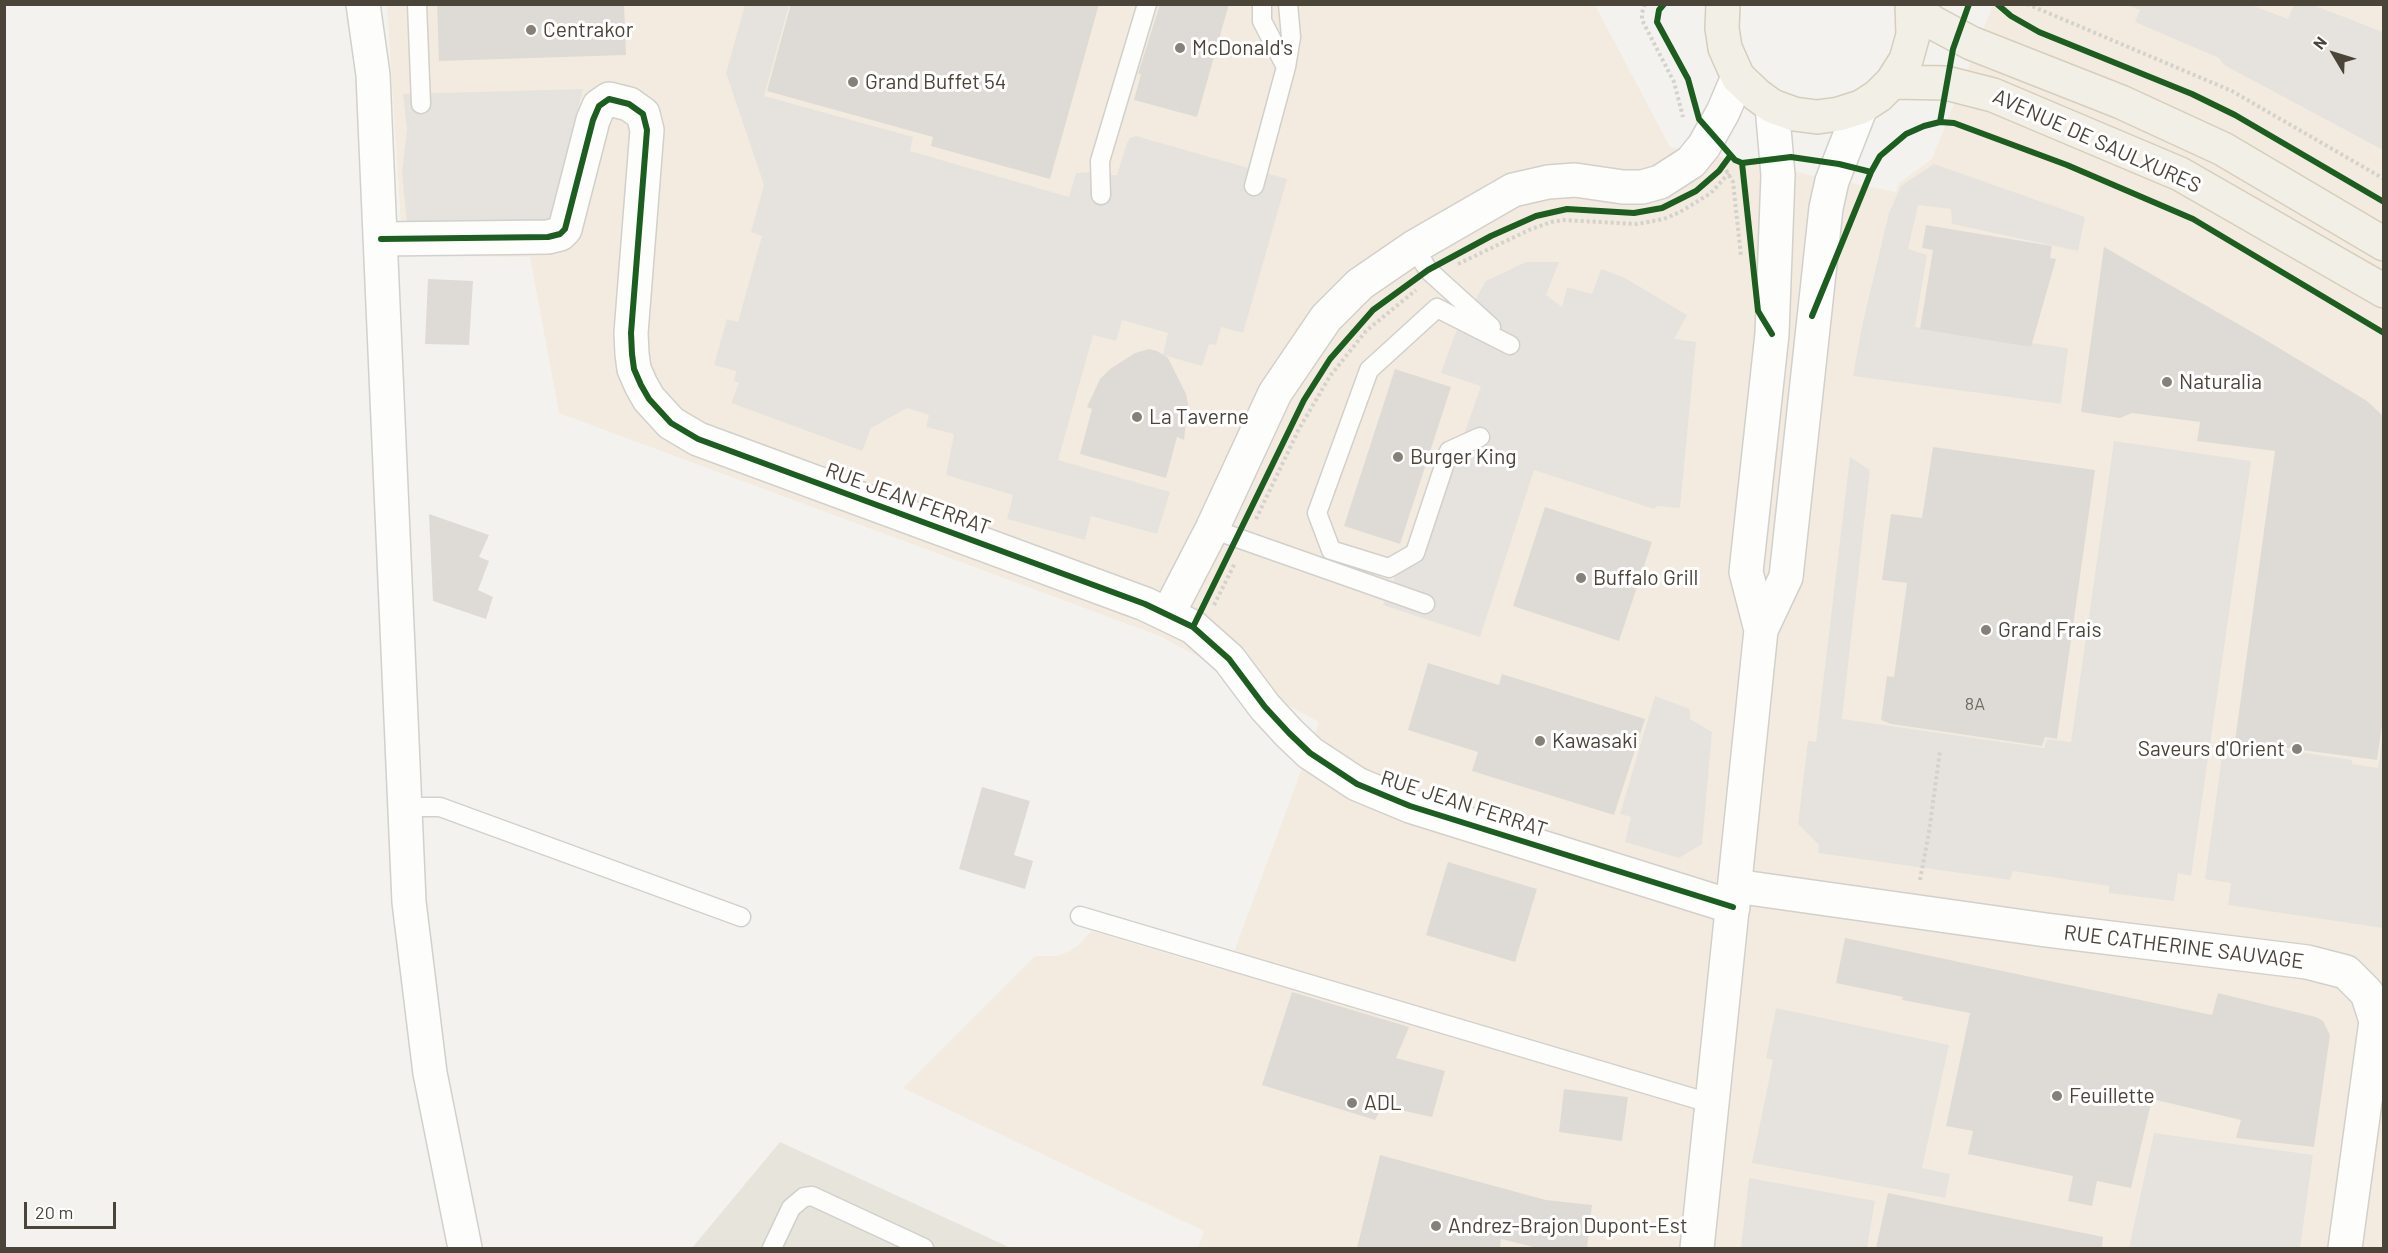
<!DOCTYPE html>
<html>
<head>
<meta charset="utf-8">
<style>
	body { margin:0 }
	#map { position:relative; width:2388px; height:1253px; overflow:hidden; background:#f4f2ee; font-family:Barlow,sans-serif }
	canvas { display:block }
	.frame { position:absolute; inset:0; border:6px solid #4b4439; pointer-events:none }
	.north { position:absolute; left:2304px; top:24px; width:60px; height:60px; -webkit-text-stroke:4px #fff; paint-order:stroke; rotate:308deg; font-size:16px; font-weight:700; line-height:24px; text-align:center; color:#4b4439 }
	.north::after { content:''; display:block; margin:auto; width:21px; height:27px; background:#4b4439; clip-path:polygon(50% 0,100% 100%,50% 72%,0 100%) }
	.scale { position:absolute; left:24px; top:1202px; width:92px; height:27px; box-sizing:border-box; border:3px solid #4b4439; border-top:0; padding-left:8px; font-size:18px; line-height:21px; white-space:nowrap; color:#4b4439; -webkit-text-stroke:4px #fff; paint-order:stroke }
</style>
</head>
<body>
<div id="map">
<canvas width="2388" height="1253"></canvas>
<div class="frame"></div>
<div class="north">N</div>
<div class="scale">20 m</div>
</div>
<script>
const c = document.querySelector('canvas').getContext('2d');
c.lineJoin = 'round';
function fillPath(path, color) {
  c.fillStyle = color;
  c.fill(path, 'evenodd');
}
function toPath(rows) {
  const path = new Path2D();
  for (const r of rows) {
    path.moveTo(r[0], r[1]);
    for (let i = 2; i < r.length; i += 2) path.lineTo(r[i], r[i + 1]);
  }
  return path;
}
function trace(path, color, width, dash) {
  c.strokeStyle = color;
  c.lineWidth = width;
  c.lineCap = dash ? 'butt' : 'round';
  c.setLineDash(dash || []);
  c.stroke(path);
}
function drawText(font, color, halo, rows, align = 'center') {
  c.font = font + ' Barlow,sans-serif';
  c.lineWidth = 6;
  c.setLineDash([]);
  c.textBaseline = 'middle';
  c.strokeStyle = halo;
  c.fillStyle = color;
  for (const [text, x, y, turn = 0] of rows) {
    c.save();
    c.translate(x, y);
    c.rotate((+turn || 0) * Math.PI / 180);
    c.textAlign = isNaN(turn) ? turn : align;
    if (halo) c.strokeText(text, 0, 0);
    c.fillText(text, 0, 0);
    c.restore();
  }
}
const residential = toPath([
	[780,1142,1011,1248,692,1248]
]);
const commercial = toPath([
	[387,5,1595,5,1670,147,1896,192,1899,183,1932,159,1993,5,2383,5,2383,1248,1198,1248,1204,1231,903,1088,1035,956,1057,956,1070,951,1081,943,1091,931,1227,971,1319,722,1160,636,559,413,530,257,403,256]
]);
const parking = toPath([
	[745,5,789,5,764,96,913,137,910,151,1069,197,1076,173,1109,171,1112,175,1117,175,1127,143,1130,138,1136,136,1287,179,1243,333,1221,327,1216,345,1209,344,1202,366,1163,355,1168,333,1122,320,1116,341,1093,335,1058,460,1170,492,1157,534,1091,516,1085,540,1007,519,1013,495,946,475,954,434,926,427,929,415,907,408,871,428,862,451,731,403,739,383,734,381,736,371,714,365,727,319,738,322,762,236,751,232,764,185,726,73],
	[2127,5,2251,5,2288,19,2294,5,2313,5,2383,32,2383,150,2224,65,2219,58,2135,22,2140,10],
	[583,89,549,220,407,224,402,172,407,130,403,94],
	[1934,164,2085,217,2078,251,1952,224,1951,209,1918,205,1908,249,1927,255,1915,327,2068,348,2061,404,1853,376,1862,326,1889,213,1901,186],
	[1526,262,1559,262,1546,295,1562,307,1567,287,1592,294,1601,269,1625,278,1687,315,1674,339,1696,342,1680,508,1657,506,1654,509,1534,470,1480,637,1383,605,1396,574,1419,562,1481,386,1441,373,1455,334,1486,281],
	[2114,441,2251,461,2191,876,2178,873,2174,901,2109,893,2109,886,2013,871,2010,880,1818,853,1819,845,1798,824,1808,741,1816,742,1850,457,1870,470,1842,719,2044,748,2047,739,2071,742],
	[1655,696,1690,709,1690,719,1712,732,1702,844,1679,858,1625,842,1631,817,1620,814],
	[2383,732,2383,928,2228,905,2231,883,2205,879,2224,741,2352,760,2352,764,2378,768],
	[1776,1008,1949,1045,1922,1168,1950,1174,1945,1198,1752,1163,1773,1060,1766,1058],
	[2154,1133,2313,1155,2300,1248,2129,1248],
	[1749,1178,1875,1201,1867,1248,1741,1248]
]);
const building = toPath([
	[437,4,624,4,626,55,439,61],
	[791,4,1099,4,1050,179,931,146,933,137,767,91],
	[1160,4,1229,4,1197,117,1134,100,1141,74,1138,74],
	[1926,225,2052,246,2050,258,2056,259,2031,347,1920,329,1933,250,1922,248],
	[2104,247,2259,336,2367,401,2384,417,2384,712,2377,760,2235,741,2275,451,2197,441,2200,422,2132,413,2120,418,2081,412],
	[428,279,473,281,469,345,425,344],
	[1149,349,1157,351,1168,358,1186,394,1188,404,1184,440,1177,437,1166,478,1080,454,1092,409,1087,407,1100,379,1110,369,1135,353],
	[1395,369,1451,387,1400,544,1344,526],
	[1933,447,2095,470,2057,739,2045,737,2042,746,1891,724,1881,720,1887,676,1894,677,1907,583,1882,580,1891,514,1922,518],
	[1545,507,1652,542,1619,641,1513,606],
	[429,514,489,535,479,557,489,561,478,590,493,597,486,619,433,601],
	[1428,663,1499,685,1502,674,1645,719,1614,815,1472,771,1478,752,1408,730],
	[982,787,1030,801,1014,855,1033,861,1025,889,959,869],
	[1448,862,1537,889,1515,962,1426,935],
	[1845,938,2212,1015,2218,993,2316,1017,2323,1021,2330,1035,2314,1147,2236,1138,2241,1120,2152,1099,2131,1188,2097,1181,2092,1206,2068,1201,2073,1176,1968,1154,1973,1131,1946,1126,1970,1013,1902,1000,1903,997,1836,983],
	[1292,992,1409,1027,1396,1058,1445,1071,1432,1117,1382,1106,1375,1120,1262,1085],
	[1564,1089,1628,1097,1622,1141,1559,1132],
	[1380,1155,1546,1200,1592,1205,1587,1248,1537,1248,1501,1239,1500,1248,1357,1248],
	[1888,1193,2103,1237,2102,1248,1876,1248]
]);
const path = toPath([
	[1645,4,1642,13,1642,20,1674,82,1683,117],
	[2027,4,2232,91,2384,179],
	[1726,170,1733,182,1741,256],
	[1458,264,1529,230,1551,222,1563,220,1637,224,1664,219,1680,212,1711,193,1729,173],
	[1256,519,1299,429,1330,376,1366,331,1416,290],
	[1214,605,1235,563],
	[1920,880,1929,832,1940,751]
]);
const service = toPath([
	[417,4,421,104],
	[1262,4,1262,21,1286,67],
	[1254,186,1286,67,1291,37,1288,4],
	[1101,195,1100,161,1147,4],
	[1414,247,1428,270,1491,327],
	[1480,437,1449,451,1415,553,1389,568,1331,550,1317,513,1369,370,1437,308,1510,345],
	[1212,529,1425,604],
	[405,807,440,807,741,917],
	[1080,916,1713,1104],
	[772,1248,791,1208,804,1197,812,1196,924,1248]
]);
const minor = toPath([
	[381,239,548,237,560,234,565,229,593,120,599,106,609,99,629,104,643,114,647,130,631,333,632,354,634,369,641,385,649,399,671,423,698,439,1145,604,1193,627,1229,659,1265,707,1289,733,1310,753,1357,784,1410,806,1733,907],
	[1168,614,1212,529,1275,393,1326,318,1360,284,1414,247,1513,190,1548,182,1575,180,1623,187,1642,187,1660,182,1691,162,1704,146,1723,112,1738,77],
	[1735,886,2046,930,2307,962,2346,972,2367,993,2376,1021,2345,1248]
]);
const tertiary = toPath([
	[363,4,373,75,409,902,430,1073,465,1248],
	[1761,630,1746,572,1772,334,1778,175,1772,106],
	[1697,1248,1761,630,1786,577,1826,208,1832,181,1861,107]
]);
const primary = toPath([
	[1723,4,1722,28,1725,48,1738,77,1757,95,1772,106,1794,114,1817,117,1839,114,1861,107,1878,96,1892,82,1906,60,1913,35,1912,4],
	[1914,9,1932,22,1971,43,2121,102,2223,149,2384,244],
	[1892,82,1946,83,1993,95,2180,174,2384,291]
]);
const cycleway = toPath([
	[1664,4,1659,10,1657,22,1688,79,1699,119,1735,160,1742,163,1791,157,1839,164,1871,172],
	[1997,4,2011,16,2039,32,2192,94,2235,115,2384,202],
	[1940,122,1953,49,1969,4],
	[1742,163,1758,311,1772,334],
	[381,239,548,237,560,234,565,229,593,120,599,106,609,99,629,104,643,114,647,130,631,333,632,354,634,369,641,385,649,399,671,423,698,439,1145,604,1193,627,1229,659,1265,707,1289,733,1310,753,1357,784,1410,806,1733,907],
	[1812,316,1871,172,1880,156,1906,134,1924,126,1940,122,1954,123,2067,165,2193,219,2384,333],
	[1193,627,1304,400,1330,359,1373,310,1428,270,1491,236,1536,216,1567,209,1634,213,1662,208,1696,191,1719,171,1730,156]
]);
const markers = [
	[531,30,6,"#868178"],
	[1180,48,6,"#868178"],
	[853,82,6,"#868178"],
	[2167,382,6,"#868178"],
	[1137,417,6,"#868178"],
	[1398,457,6,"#868178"],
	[1581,578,6,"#868178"],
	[1986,630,6,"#868178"],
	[1540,741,6,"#868178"],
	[2297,749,6,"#868178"],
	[2057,1096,6,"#868178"],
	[1352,1103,6,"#868178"],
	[1436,1226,6,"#868178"]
];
const numberNames = [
	["8A",1975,704]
];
const poiNames = [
	["Centrakor",543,30],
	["McDonald's",1192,48],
	["Grand Buffet 54",865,82],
	["Naturalia",2179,382],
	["La Taverne",1149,417],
	["Burger King",1410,457],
	["Buffalo Grill",1593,578],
	["Grand Frais",1998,630],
	["Kawasaki",1552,741],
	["Saveurs d'Orient",2285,749,"right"],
	["Feuillette",2069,1096],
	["ADL",1364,1103],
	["Andrez-Brajon Dupont-Est",1448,1226]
];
const streetNames = [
	["AVENUE DE SAULXURES",2097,141,24],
	["RUE JEAN FERRAT",908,499,20],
	["RUE JEAN FERRAT",1464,804,18],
	["RUE CATHERINE SAUVAGE",2184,947,7]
];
fillPath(residential, '#e7e4dc');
fillPath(commercial, '#f3ebdf');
fillPath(parking, '#e6e3df');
fillPath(building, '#dedbd6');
trace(service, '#d2d0cb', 21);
trace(minor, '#d2d0cb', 36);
trace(tertiary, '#d2d0cb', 36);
trace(primary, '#d6cebb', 36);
trace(path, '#d3d2cc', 4, [3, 3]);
trace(service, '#fdfdfc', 18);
trace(minor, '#fdfdfc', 33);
trace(tertiary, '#fdfdfc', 33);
trace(primary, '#f2efe6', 33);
trace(cycleway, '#1b5e20', 6);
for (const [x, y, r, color] of markers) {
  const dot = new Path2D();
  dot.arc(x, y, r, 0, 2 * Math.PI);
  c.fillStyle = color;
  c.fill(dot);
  trace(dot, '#fff', 2);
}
drawText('18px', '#706a61', null, numberNames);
drawText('21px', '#4b4439', '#fff', poiNames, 'left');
drawText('21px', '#4b4439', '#fff', streetNames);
</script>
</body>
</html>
